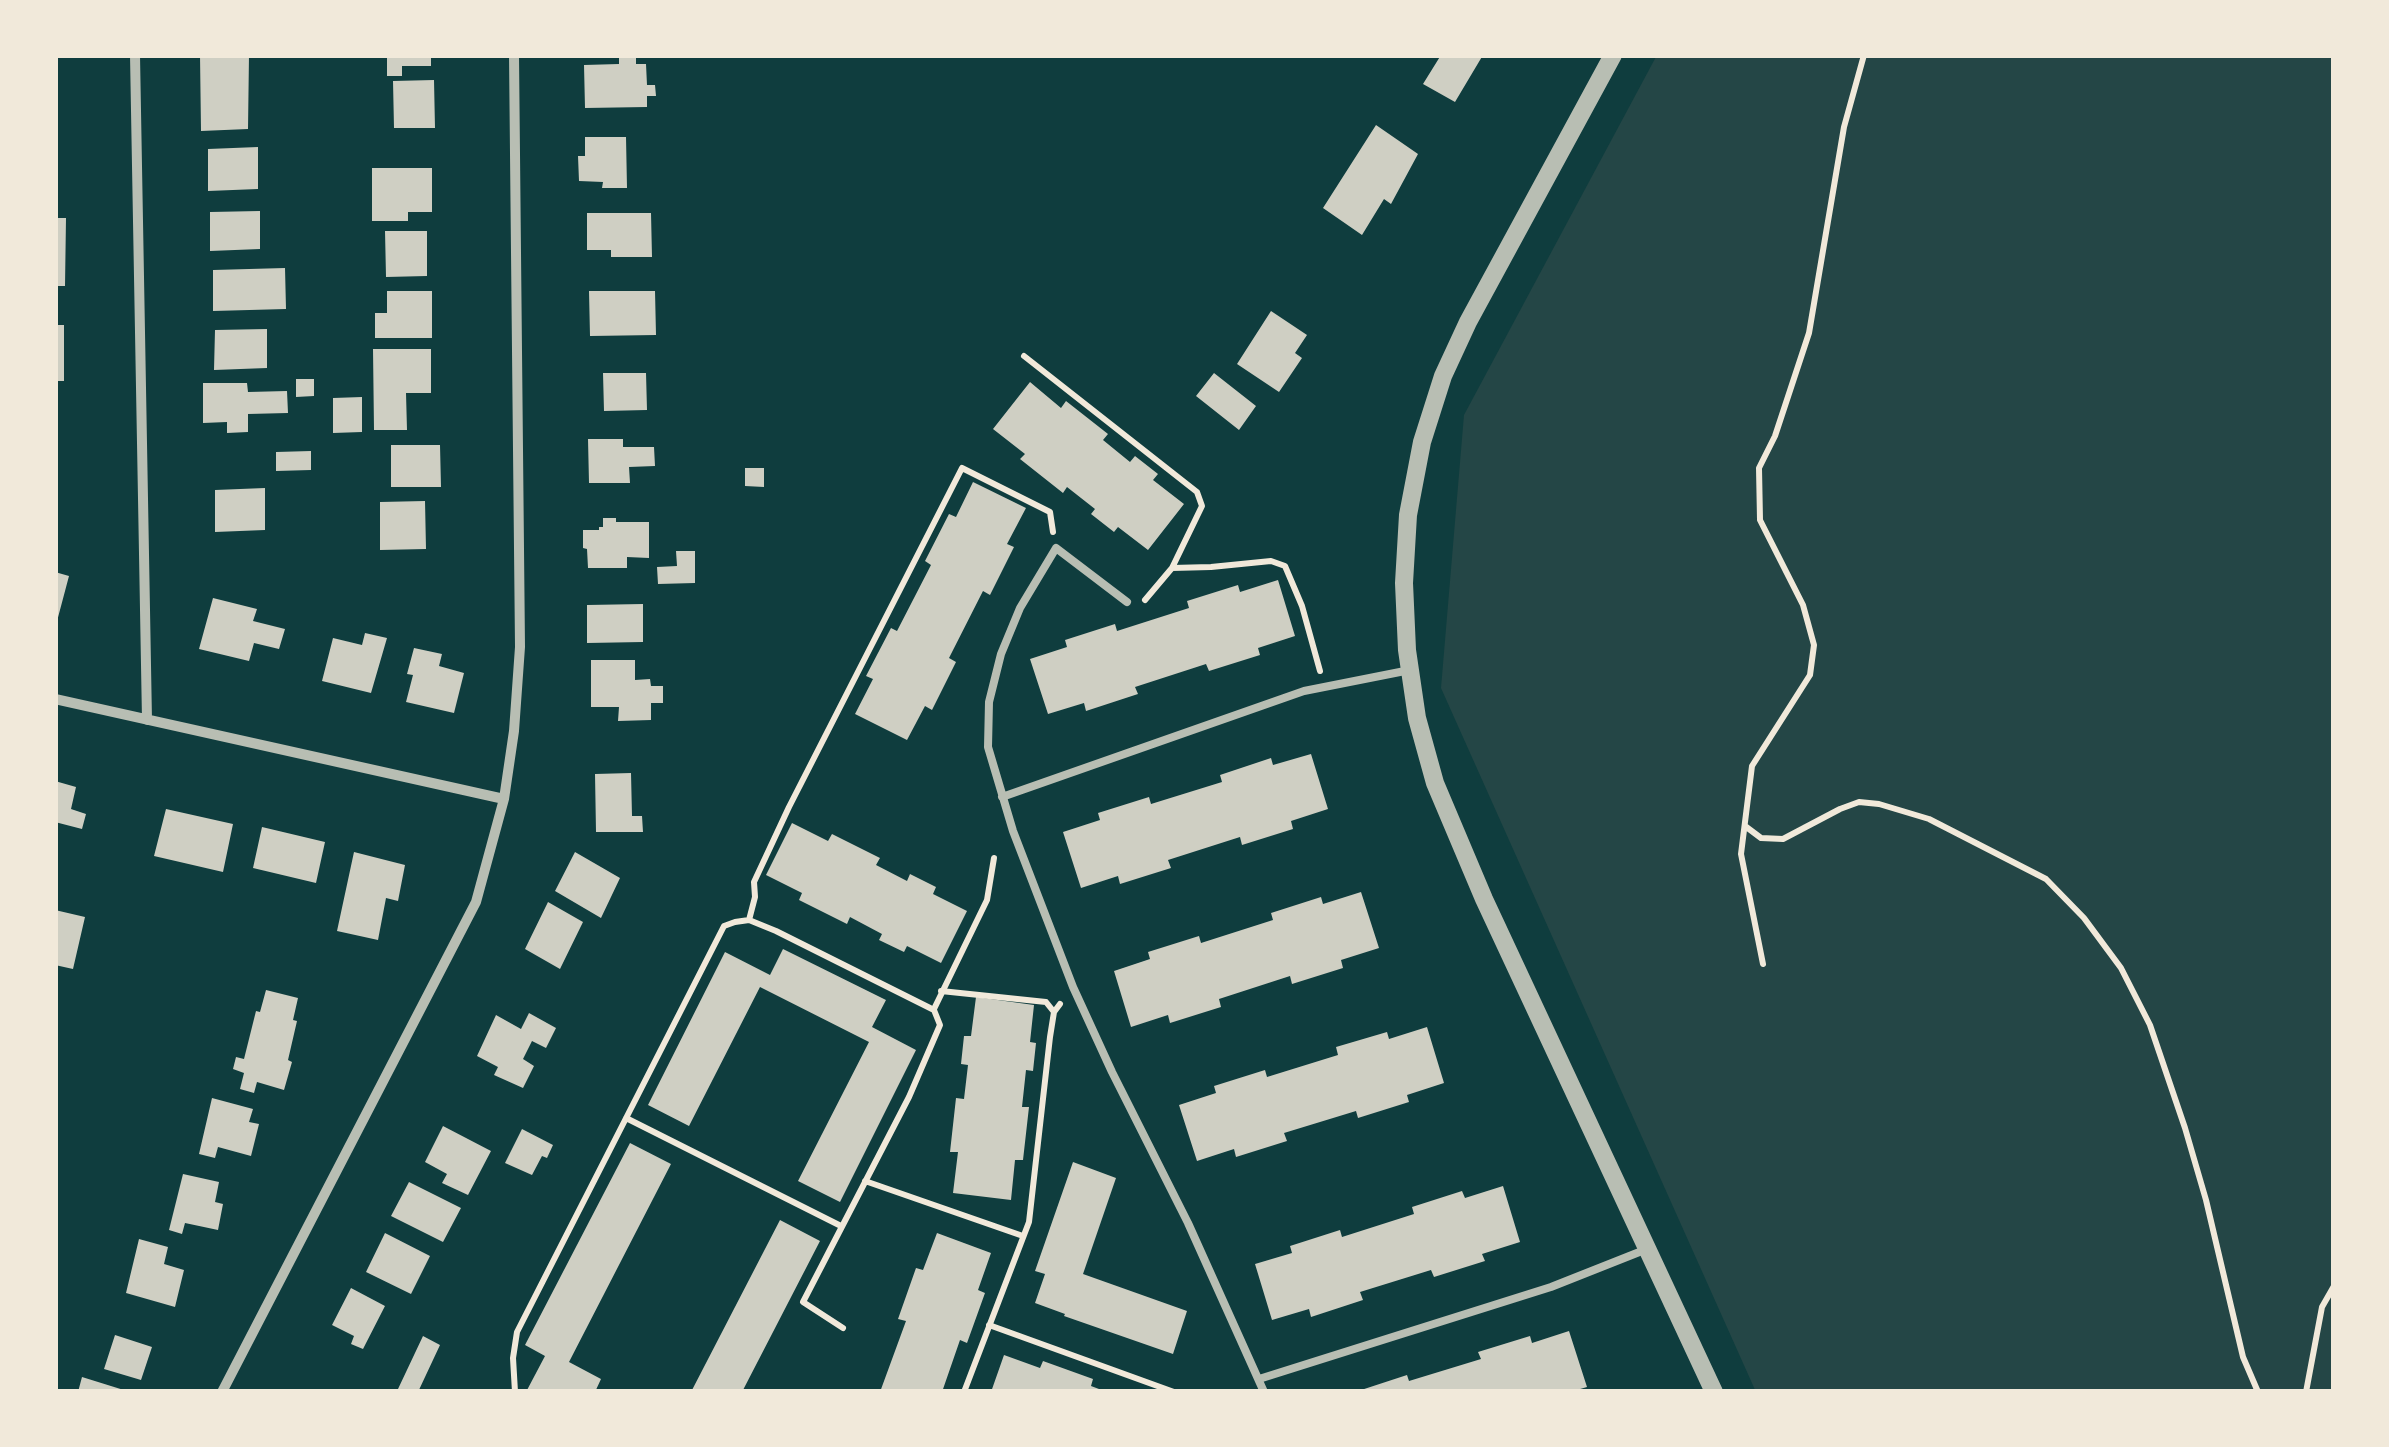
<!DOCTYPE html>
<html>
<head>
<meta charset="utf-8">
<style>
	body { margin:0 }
	#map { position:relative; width:2389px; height:1447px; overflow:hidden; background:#0f3d3e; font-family:Jost,sans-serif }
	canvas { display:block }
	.frame { position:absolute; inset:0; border:58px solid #f1e9da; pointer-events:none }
</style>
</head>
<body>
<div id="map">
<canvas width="2389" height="1447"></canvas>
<div class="frame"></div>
</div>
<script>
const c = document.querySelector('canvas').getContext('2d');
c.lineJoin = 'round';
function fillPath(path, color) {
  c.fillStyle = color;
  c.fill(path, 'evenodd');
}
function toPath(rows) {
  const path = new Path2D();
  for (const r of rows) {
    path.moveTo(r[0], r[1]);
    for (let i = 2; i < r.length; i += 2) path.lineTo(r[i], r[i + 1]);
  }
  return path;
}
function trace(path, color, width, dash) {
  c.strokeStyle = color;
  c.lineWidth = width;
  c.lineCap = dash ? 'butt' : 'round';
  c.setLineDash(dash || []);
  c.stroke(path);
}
const green = toPath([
	[1657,55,2334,55,2334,1392,1756,1392,1441,688,1464,415]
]);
const building = toPath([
	[200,55,249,55,248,129,201,131],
	[387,55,431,55,431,66,402,66,402,76,387,76],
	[619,55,636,55,636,64,646,64,647,85,655,85,656,96,647,96,647,107,585,108,584,65,619,64],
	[1441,55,1483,55,1455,102,1423,84],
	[434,80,435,128,394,128,393,81],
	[1376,125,1418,154,1391,204,1384,199,1362,235,1323,208],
	[585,137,626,137,627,188,602,188,603,182,579,181,578,156,585,156],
	[258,147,258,189,208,191,208,149],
	[372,168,432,168,432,212,408,212,408,221,372,221],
	[260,211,260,249,210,251,210,212],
	[587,213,651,213,652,257,611,257,611,250,587,250],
	[55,218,66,218,65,286,55,286],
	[385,231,427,231,427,276,386,277],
	[285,268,286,309,213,311,213,270],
	[387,291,432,291,432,338,375,338,375,313,387,313],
	[589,291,655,291,656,335,590,336],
	[1271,311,1307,335,1295,353,1302,358,1279,392,1237,364],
	[55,325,64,325,64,381,55,381],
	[267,329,267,368,214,370,215,330],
	[373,349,431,349,431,393,406,393,407,430,374,430],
	[603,373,646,373,647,410,604,411],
	[1214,373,1256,406,1239,430,1196,396],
	[296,379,314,379,314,396,296,397],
	[1030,382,1061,408,1066,401,1108,434,1103,440,1130,462,1135,456,1158,474,1153,480,1184,504,1148,550,1118,527,1114,532,1091,514,1095,509,1067,487,1063,493,1020,459,1025,454,993,429],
	[203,383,247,383,248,392,287,391,288,413,248,414,248,432,227,433,227,422,203,423],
	[362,397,362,432,333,433,333,398],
	[588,439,623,439,623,447,654,447,655,466,629,467,630,483,589,483],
	[391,445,440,445,441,487,391,487],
	[311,451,311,470,276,471,276,452],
	[745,468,764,468,764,487,745,486],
	[973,482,1026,508,1007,544,1014,547,990,595,983,591,949,658,956,662,932,710,925,706,907,740,855,714,873,679,866,676,891,628,897,631,931,565,925,561,949,514,956,517],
	[265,488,265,530,215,532,215,490],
	[425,501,426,549,380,550,380,502],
	[603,518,616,518,616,522,649,522,649,558,627,557,627,568,588,568,587,549,583,548,583,530,599,530,599,527,603,527],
	[676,551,695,551,695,583,658,584,657,567,677,566],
	[55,572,69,576,56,625,55,625],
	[1278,580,1295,636,1258,648,1260,655,1209,671,1206,664,1135,687,1138,694,1086,711,1084,703,1048,714,1030,659,1067,647,1065,640,1115,624,1117,631,1189,608,1187,601,1238,585,1240,592],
	[213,598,257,609,253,621,285,629,279,649,254,643,249,661,199,649],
	[643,604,643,642,587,643,587,605],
	[365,633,387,638,371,693,322,681,333,638,362,645],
	[414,648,442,654,439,666,464,673,454,713,406,702,413,675,407,674],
	[591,660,635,660,635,680,650,679,651,686,663,686,663,703,651,703,651,720,618,721,619,707,591,707],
	[1311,754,1328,809,1291,821,1293,829,1242,845,1240,837,1168,860,1171,868,1120,884,1118,876,1081,888,1063,832,1100,820,1098,813,1149,797,1151,804,1222,782,1220,775,1271,758,1273,765],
	[631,773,632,816,642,816,643,832,596,832,595,774],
	[55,781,76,787,71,809,86,814,82,829,55,822],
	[166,809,233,824,223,872,154,856],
	[792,823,828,841,832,834,880,858,876,865,907,881,910,874,936,887,933,894,967,911,941,963,907,946,904,952,879,940,882,934,850,917,847,924,799,900,802,893,766,875],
	[262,827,325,842,316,883,253,868],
	[354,852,405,865,398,901,386,898,378,940,337,931],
	[575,852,620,878,601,918,555,891],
	[1361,892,1379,948,1341,960,1343,968,1292,984,1290,976,1219,999,1221,1007,1170,1023,1168,1015,1131,1027,1114,971,1150,959,1148,952,1199,936,1201,943,1273,920,1271,913,1321,897,1323,904],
	[548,902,583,922,560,969,525,949],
	[55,910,85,917,73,969,55,965],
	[783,949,886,1000,872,1027,916,1050,840,1202,798,1181,869,1042,760,987,689,1126,648,1105,725,952,770,975],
	[266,990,298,998,293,1020,297,1021,288,1060,292,1062,284,1090,257,1082,254,1093,240,1089,244,1073,233,1069,236,1057,244,1059,256,1011,260,1012],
	[976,997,1034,1005,1030,1042,1036,1043,1033,1071,1026,1070,1022,1107,1029,1107,1023,1160,1015,1160,1011,1200,953,1193,958,1152,950,1152,956,1098,964,1099,968,1065,961,1064,964,1036,971,1036],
	[529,1013,556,1028,546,1048,532,1041,523,1059,534,1066,523,1088,494,1075,498,1067,477,1056,496,1015,521,1029],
	[1427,1027,1444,1083,1407,1095,1409,1102,1358,1118,1356,1111,1284,1133,1287,1141,1236,1157,1234,1149,1197,1161,1179,1105,1216,1093,1214,1086,1265,1070,1267,1077,1338,1055,1336,1047,1387,1032,1389,1039],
	[212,1098,253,1109,249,1122,259,1124,251,1156,218,1147,215,1158,199,1154],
	[443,1126,491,1151,468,1195,442,1183,447,1174,425,1162],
	[522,1129,553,1145,547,1158,542,1156,532,1175,505,1163],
	[630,1143,671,1164,569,1362,601,1379,595,1392,526,1392,545,1356,525,1345],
	[1073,1162,1116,1178,1083,1274,1187,1311,1173,1354,1064,1316,1065,1314,1035,1303,1045,1274,1035,1271],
	[183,1174,219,1182,215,1202,223,1204,218,1230,185,1223,182,1234,169,1230],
	[409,1182,461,1208,443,1242,391,1216],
	[1503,1186,1520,1242,1482,1254,1485,1261,1434,1277,1431,1270,1360,1292,1363,1300,1311,1317,1309,1309,1272,1320,1255,1264,1292,1253,1290,1246,1340,1230,1342,1237,1414,1214,1412,1207,1462,1191,1465,1198],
	[780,1220,820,1241,742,1392,691,1392],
	[385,1233,430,1256,411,1294,366,1272],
	[937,1233,991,1253,978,1290,985,1293,967,1343,960,1340,942,1392,880,1392,906,1321,898,1319,916,1268,923,1270],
	[139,1239,168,1247,164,1264,184,1270,175,1307,126,1293],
	[351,1288,385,1306,363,1349,351,1344,354,1336,332,1325],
	[1569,1331,1587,1387,1570,1392,1355,1392,1407,1375,1409,1381,1481,1359,1478,1352,1530,1336,1532,1343],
	[115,1335,152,1347,141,1380,104,1369],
	[423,1336,440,1345,418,1392,405,1392,398,1389],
	[1004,1355,1040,1368,1043,1361,1093,1379,1091,1386,1107,1392,991,1392],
	[82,1377,127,1391,127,1392,78,1392]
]);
const path = toPath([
	[1024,356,1197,492,1202,506,1172,568],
	[1145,600,1172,568,1211,567,1271,561,1285,566,1302,606,1320,671],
	[1745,826,1761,838,1783,839,1840,809,1859,802,1879,804,1929,819,2046,879,2084,918,2121,968,2150,1025,2185,1128,2206,1200,2243,1357,2258,1392],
	[749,920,755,897,754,882,789,807,962,468,1050,512,1053,532],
	[1763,964,1741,854,1752,766,1810,675,1814,645,1803,605,1760,520,1759,468,1775,436,1809,333,1844,127,1864,55],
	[941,991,1046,1002,1054,1012],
	[934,1009,987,900,994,858],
	[626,1118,841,1226],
	[865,1181,1023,1236],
	[989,1325,1174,1392],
	[515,1392,513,1358,517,1332,724,926,735,922,749,920,776,931,934,1010,940,1025,909,1097,803,1302,843,1328],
	[964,1392,1029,1222,1050,1037,1054,1012,1060,1004],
	[2306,1392,2322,1307,2334,1286]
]);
const service = toPath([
	[1127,602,1056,548,1020,608,1001,654,989,702,988,747,1013,831,1073,987,1112,1072,1188,1223,1264,1392],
	[1002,797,1304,691,1410,670],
	[1259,1379,1551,1287,1647,1249]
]);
const minor = toPath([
	[135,55,147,720],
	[55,699,504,799],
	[222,1392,476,902,504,799,514,731,520,647,514,55]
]);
const tertiary = toPath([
	[1613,55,1468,322,1443,376,1422,442,1408,515,1404,583,1407,650,1417,718,1435,783,1484,899,1714,1392]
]);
fillPath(green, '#244646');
fillPath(building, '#cfcfc3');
trace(path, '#f1e9da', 6);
trace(service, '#b8beb3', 8);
trace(minor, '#b8beb3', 10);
trace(tertiary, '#b8beb3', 18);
</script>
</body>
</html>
